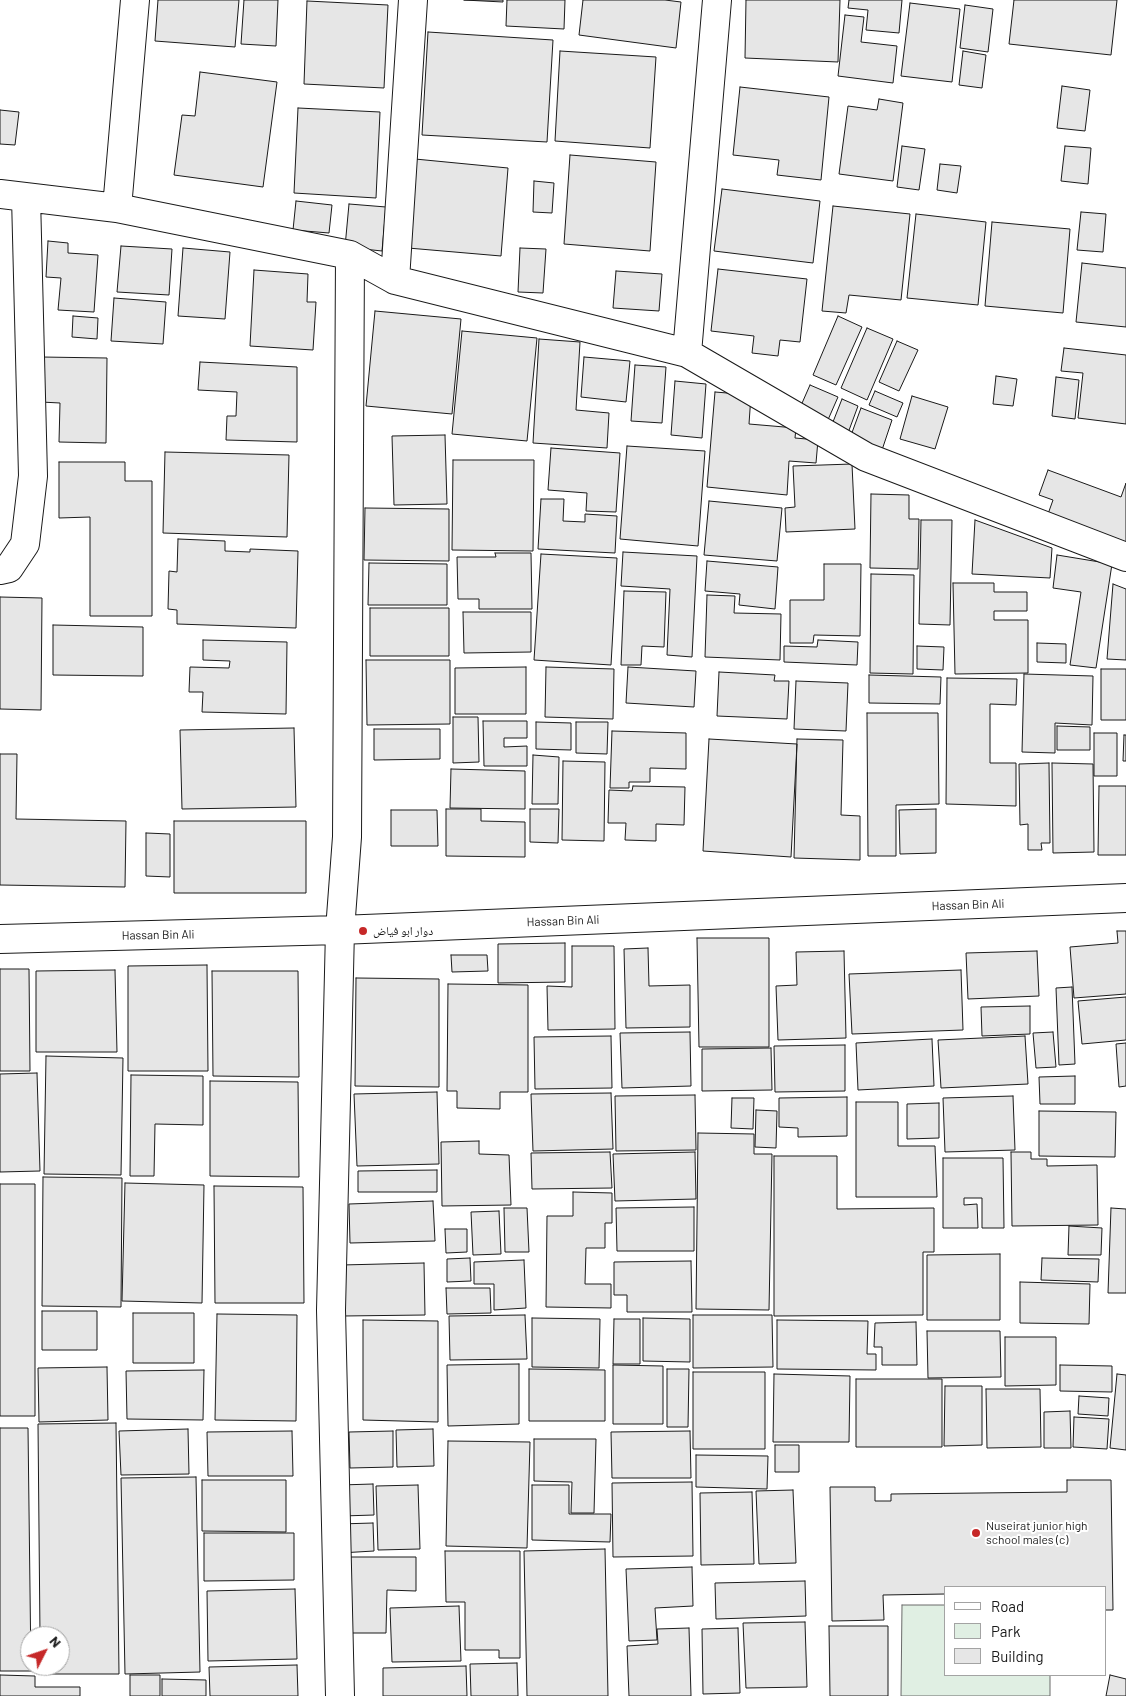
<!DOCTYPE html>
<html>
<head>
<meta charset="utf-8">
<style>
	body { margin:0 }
	#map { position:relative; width:1126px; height:1696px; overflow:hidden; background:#fff; font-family:Barlow,sans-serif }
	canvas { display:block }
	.legend { position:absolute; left:944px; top:1586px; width:162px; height:90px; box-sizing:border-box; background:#fff; border:1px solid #a3a3a3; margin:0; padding:6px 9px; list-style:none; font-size:15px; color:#1a1a1a }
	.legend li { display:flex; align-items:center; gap:10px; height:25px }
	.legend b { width:25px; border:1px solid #a3a3a3 }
	.north { position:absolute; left:20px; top:1626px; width:50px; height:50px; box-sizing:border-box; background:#fff; border:1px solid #a3a3a3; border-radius:50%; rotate:49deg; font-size:14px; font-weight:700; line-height:20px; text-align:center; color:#1a1a1a }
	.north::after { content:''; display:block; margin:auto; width:18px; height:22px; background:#c62828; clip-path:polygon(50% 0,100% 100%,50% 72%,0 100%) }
</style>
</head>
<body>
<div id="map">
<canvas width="1126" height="1696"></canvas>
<ul class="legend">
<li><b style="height:6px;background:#fff"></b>Road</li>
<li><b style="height:14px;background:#e0efe3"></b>Park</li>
<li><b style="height:14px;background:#e6e6e6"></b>Building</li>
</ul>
<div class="north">N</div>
</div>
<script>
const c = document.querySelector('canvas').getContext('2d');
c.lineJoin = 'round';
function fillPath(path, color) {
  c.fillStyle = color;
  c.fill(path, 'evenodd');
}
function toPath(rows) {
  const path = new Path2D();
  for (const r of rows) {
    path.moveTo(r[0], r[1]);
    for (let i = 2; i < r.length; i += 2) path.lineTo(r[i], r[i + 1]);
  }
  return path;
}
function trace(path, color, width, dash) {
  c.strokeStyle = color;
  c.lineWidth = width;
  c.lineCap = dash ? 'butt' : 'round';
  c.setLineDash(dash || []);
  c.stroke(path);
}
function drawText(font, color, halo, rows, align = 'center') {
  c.font = font + ' Barlow,"Noto Naskh Arabic",sans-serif';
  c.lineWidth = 4;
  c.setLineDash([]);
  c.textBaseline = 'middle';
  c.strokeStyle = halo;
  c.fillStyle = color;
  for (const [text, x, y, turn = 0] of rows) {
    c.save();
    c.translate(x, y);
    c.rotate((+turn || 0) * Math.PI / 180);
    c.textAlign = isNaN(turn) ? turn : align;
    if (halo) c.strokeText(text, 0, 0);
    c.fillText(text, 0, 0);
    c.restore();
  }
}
const green = toPath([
	[902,1605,945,1605,945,1675,1050,1675,1050,1696,901,1696,902,1605]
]);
const building = toPath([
	[158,0,239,0,235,47,155,41,158,0],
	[244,0,278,0,276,46,241,44,244,0],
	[464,0,503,0,503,2,464,0],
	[507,0,565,0,564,29,506,26,507,0],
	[583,0,665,0,681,2,676,48,579,35,583,0],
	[746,0,840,0,838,62,745,58,746,0],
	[849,0,902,0,899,33,866,30,868,10,848,8,849,0],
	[1014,0,1117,0,1111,55,1009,44,1014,0],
	[307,1,388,5,384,88,304,84,307,1],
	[910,3,960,9,952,82,901,76,910,3],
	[965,5,993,9,988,52,960,48,965,5],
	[845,15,864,17,861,42,897,46,893,83,838,76,845,15],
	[428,32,553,40,547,142,422,135,428,32],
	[560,51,656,57,650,148,555,141,560,51],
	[963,51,986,55,982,88,959,85,963,51],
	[200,72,277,82,263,187,174,175,182,115,195,116,200,72],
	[1062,86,1090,90,1085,131,1057,128,1062,86],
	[740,87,829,97,821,180,777,175,779,160,733,155,740,87],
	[879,99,903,103,893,181,839,174,848,106,877,110,879,99],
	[298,108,380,112,376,198,294,193,298,108],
	[0,110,19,112,15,145,0,144,0,110],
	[902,146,925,149,919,190,897,187,902,146],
	[1065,146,1091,148,1088,184,1061,181,1065,146],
	[570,155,656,162,650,251,564,244,570,155],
	[415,159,508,168,501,256,408,248,415,159],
	[940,164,961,166,957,193,937,190,940,164],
	[534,181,554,183,552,213,533,212,534,181],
	[722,189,820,201,813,263,714,251,722,189],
	[296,201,332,205,329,233,293,230,296,201],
	[349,204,386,207,382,251,345,247,349,204],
	[833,206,910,214,901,300,849,295,846,313,822,311,833,206],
	[1081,212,1106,214,1103,252,1077,250,1081,212],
	[916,214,986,222,978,305,907,298,916,214],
	[992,222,1070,229,1063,313,985,306,992,222],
	[48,241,68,243,68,253,98,255,94,312,58,310,61,278,46,277,48,241],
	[121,246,172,249,169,295,117,292,121,246],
	[183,248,230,252,225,319,178,316,183,248],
	[520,248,546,249,543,293,518,292,520,248],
	[1082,263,1126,268,1126,327,1076,322,1082,263],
	[718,269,807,279,800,342,780,340,778,356,752,353,754,336,711,331,718,269],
	[254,270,308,274,307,302,316,302,313,350,250,346,254,270],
	[616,271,662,274,659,311,613,308,616,271],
	[114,298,166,302,163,344,111,341,114,298],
	[375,311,461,319,452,414,366,406,375,311],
	[73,316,98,318,97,339,72,337,73,316],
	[838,316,862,327,836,385,813,375,838,316],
	[867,328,893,339,867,400,841,388,867,328],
	[462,331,537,338,527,441,452,434,462,331],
	[539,339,580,342,576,410,609,413,607,448,533,443,539,339],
	[897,341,918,350,899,391,879,382,897,341],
	[1064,348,1126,355,1126,424,1078,418,1083,373,1061,371,1064,348],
	[41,357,107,358,106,443,59,442,60,403,41,402,41,357],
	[584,357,630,361,626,402,581,397,584,357],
	[200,362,297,367,297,442,226,440,227,416,236,416,237,392,198,390,200,362],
	[635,365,666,367,662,423,631,421,635,365],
	[996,376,1017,379,1013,406,993,404,996,376],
	[1056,377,1079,380,1075,419,1052,416,1056,377],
	[675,381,706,384,702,438,671,435,675,381],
	[810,385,838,397,827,422,799,410,810,385],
	[875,391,903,403,897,417,869,405,875,391],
	[715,392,751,395,749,424,796,428,795,438,818,440,816,463,789,461,787,495,707,487,715,392],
	[912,396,948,407,935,449,900,439,912,396],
	[842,399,858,406,848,433,831,427,842,399],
	[861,408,892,420,882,450,850,438,861,408],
	[445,435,447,504,394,505,392,436,445,435],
	[627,446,705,451,698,546,620,539,627,446],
	[551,448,620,453,616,512,586,511,587,493,548,490,551,448],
	[165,452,289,455,287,537,163,533,165,452],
	[453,460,534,460,533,551,452,550,453,460],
	[59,462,125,462,125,481,152,481,152,616,90,616,90,517,59,518,59,462],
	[852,464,855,529,786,532,785,508,795,507,793,466,852,464],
	[1048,470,1121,497,1126,483,1126,542,1048,514,1053,500,1039,495,1048,470],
	[871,494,909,495,909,519,919,519,918,569,870,568,871,494],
	[541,499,564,499,563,521,585,522,585,514,617,516,615,553,538,549,541,499],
	[709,501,782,508,777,561,704,555,709,501],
	[365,508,449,509,449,561,364,560,365,508],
	[921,520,952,520,950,625,919,624,921,520],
	[975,520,1052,548,1050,578,972,574,975,520],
	[178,539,225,541,225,551,250,552,250,549,298,551,296,628,177,624,177,610,168,609,169,571,177,572,178,539],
	[623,552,697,556,692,657,667,655,670,589,621,586,623,552],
	[495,553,531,553,532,609,479,609,479,599,458,599,457,557,496,557,495,553],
	[541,554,617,558,611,665,534,660,541,554],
	[1057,555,1112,564,1096,668,1070,665,1081,592,1053,588,1057,555],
	[707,561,778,567,775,609,739,605,740,594,705,591,707,561],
	[369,563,447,564,447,605,368,605,369,563],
	[824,564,861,564,860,636,814,635,813,643,790,643,790,600,824,600,824,564],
	[871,574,914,575,913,674,870,673,871,574],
	[953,583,994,583,994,592,1027,592,1027,611,994,611,994,620,1028,620,1028,673,955,674,953,583],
	[1113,584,1126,589,1126,660,1107,659,1113,584],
	[624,591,666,592,664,647,642,646,641,665,621,665,624,591],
	[707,595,735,596,734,613,781,614,780,660,705,657,707,595],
	[0,597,42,598,41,710,0,709,0,597],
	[370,608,449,608,449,656,370,656,370,608],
	[463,612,531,612,531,652,464,653,463,612],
	[53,625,143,627,143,676,53,675,53,625],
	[203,640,287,642,286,714,202,712,203,692,189,692,190,667,229,668,230,661,203,660,203,640],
	[818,640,858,642,857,665,784,662,784,646,817,647,818,640],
	[1037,643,1066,644,1066,663,1037,662,1037,643],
	[917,646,944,647,943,670,917,669,917,646],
	[366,660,450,660,450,724,367,725,366,660],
	[526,667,526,714,455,714,455,668,526,667],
	[546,667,614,669,613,719,545,717,546,667],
	[628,667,696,671,694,707,626,703,628,667],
	[1101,669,1126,669,1126,720,1101,720,1101,669],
	[719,672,775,675,774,681,789,681,787,719,717,716,719,672],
	[1024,674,1093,676,1092,725,1055,723,1055,753,1022,752,1024,674],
	[869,675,941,677,940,704,869,703,869,675],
	[947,678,1017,679,1016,705,990,704,990,763,1016,763,1016,806,946,804,947,678],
	[796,681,848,683,846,731,794,729,796,681],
	[867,713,938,713,939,804,896,805,896,856,868,856,867,713],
	[453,717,478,717,479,762,453,763,453,717],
	[483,721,527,721,527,738,504,738,504,747,527,746,527,766,484,766,483,721],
	[536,722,571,723,571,750,536,749,536,722],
	[576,722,608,722,607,754,576,753,576,722],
	[1057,726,1090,727,1090,750,1057,750,1057,726],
	[294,728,296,807,182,809,180,730,294,728],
	[374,729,440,729,440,759,374,760,374,729],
	[612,731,686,733,686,769,650,768,650,782,629,782,629,788,610,788,612,731],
	[1094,733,1117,733,1117,776,1094,776,1094,733],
	[1124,735,1126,735,1126,761,1123,761,1124,735],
	[709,739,797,744,791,857,703,851,709,739],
	[797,739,843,740,841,815,860,816,860,860,794,858,797,739],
	[0,754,17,754,16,819,126,821,125,887,0,885,0,754],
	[533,755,559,757,558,804,532,804,533,755],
	[563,761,605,762,604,841,562,840,563,761],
	[1049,763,1050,843,1041,843,1042,850,1028,850,1028,824,1020,825,1019,764,1049,763],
	[1052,763,1093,764,1094,852,1053,853,1052,763],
	[451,769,525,771,525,809,450,808,451,769],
	[633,786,685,787,684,825,656,824,656,841,625,840,626,823,608,823,609,790,632,791,633,786],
	[1099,786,1126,786,1126,855,1098,855,1099,786],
	[446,809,481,809,481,821,525,822,525,857,446,856,446,809],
	[530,809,559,809,558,843,530,842,530,809],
	[936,809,936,853,900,854,899,810,936,809],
	[391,810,437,810,438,846,391,846,391,810],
	[174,821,306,821,306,893,174,893,174,821],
	[146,833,170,834,170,877,146,876,146,833],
	[1117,931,1126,931,1126,994,1074,998,1070,947,1118,943,1117,931],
	[697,938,769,938,769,1047,699,1047,697,938],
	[565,943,565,982,498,983,498,944,565,943],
	[572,946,614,946,615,1029,548,1030,547,986,572,987,572,946],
	[648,948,649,986,690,985,690,1027,626,1028,624,949,648,948],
	[844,951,846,1038,778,1040,776,986,797,985,796,952,844,951],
	[1037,951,1039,996,968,999,966,953,1037,951],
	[451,955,487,955,488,971,452,972,451,955],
	[207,965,208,1071,128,1071,128,966,207,965],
	[0,969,29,969,30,1071,0,1071,0,969],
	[115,970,117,1052,36,1052,36,971,115,970],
	[961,970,963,1030,852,1034,849,974,961,970],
	[212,971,298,971,299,1077,213,1076,212,971],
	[356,978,439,979,439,1087,355,1086,356,978],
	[448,984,528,985,528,1092,500,1092,500,1109,457,1108,457,1091,447,1091,448,984],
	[1072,987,1075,1064,1059,1065,1056,988,1072,987],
	[1126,997,1126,1040,1082,1044,1078,1001,1126,997],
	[1030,1006,1030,1034,982,1036,981,1007,1030,1006],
	[690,1032,691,1086,622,1088,620,1033,690,1032],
	[1053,1032,1056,1067,1036,1068,1033,1033,1053,1032],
	[611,1036,612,1088,535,1089,534,1037,611,1036],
	[1025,1036,1028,1084,941,1088,938,1040,1025,1036],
	[932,1039,934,1086,858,1090,856,1043,932,1039],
	[1126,1043,1126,1086,1119,1087,1116,1044,1126,1043],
	[845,1045,845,1091,775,1092,774,1046,845,1045],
	[771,1048,772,1090,702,1091,702,1049,771,1048],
	[46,1056,123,1058,121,1175,44,1174,46,1056],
	[37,1073,40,1171,0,1172,0,1074,37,1073],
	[131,1075,203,1076,203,1125,155,1124,154,1176,130,1176,131,1075],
	[1075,1076,1075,1104,1040,1104,1039,1077,1075,1076],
	[210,1081,298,1082,299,1177,210,1176,210,1081],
	[437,1092,439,1164,357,1166,354,1094,437,1092],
	[611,1093,613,1149,533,1151,531,1094,611,1093],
	[695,1095,696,1150,616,1151,615,1096,695,1095],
	[1013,1096,1015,1150,945,1152,943,1098,1013,1096],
	[847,1097,847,1136,798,1137,798,1128,779,1127,779,1098,847,1097],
	[732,1098,754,1098,753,1129,731,1128,732,1098],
	[856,1102,898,1102,898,1146,935,1146,937,1197,856,1197,856,1102],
	[939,1103,939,1138,907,1139,907,1104,939,1103],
	[756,1110,777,1111,776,1148,755,1147,756,1110],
	[1039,1111,1116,1112,1115,1157,1039,1156,1039,1111],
	[698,1133,754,1134,754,1154,772,1154,769,1310,696,1309,698,1133],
	[479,1141,479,1154,509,1155,511,1205,442,1206,441,1142,479,1141],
	[610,1152,612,1188,532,1189,531,1153,610,1152],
	[695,1152,696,1199,615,1201,613,1154,695,1152],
	[1011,1152,1031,1152,1031,1159,1047,1159,1047,1166,1097,1165,1098,1225,1012,1226,1011,1152],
	[774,1156,837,1156,837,1209,934,1208,934,1252,923,1252,923,1315,774,1316,774,1156],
	[943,1158,1003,1158,1004,1228,982,1228,982,1198,964,1198,964,1205,977,1204,978,1228,943,1228,943,1158],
	[437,1170,437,1192,358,1192,358,1171,437,1170],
	[43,1177,122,1178,121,1307,42,1306,43,1177],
	[125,1183,204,1185,202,1303,122,1301,125,1183],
	[0,1184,35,1184,35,1416,0,1416,0,1184],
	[214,1186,303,1187,304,1303,215,1303,214,1186],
	[573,1192,612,1193,612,1223,605,1223,605,1248,586,1248,585,1284,611,1284,611,1308,546,1307,547,1216,573,1216,573,1192],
	[433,1201,435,1241,350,1243,349,1204,433,1201],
	[694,1207,694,1251,617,1251,616,1208,694,1207],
	[504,1208,527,1208,529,1252,505,1252,504,1208],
	[1111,1208,1126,1209,1126,1293,1108,1293,1111,1208],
	[499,1211,501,1254,473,1255,471,1212,499,1211],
	[1069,1226,1102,1228,1101,1255,1068,1255,1069,1226],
	[445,1229,467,1229,467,1252,446,1253,445,1229],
	[1000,1254,1000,1320,927,1320,927,1255,1000,1254],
	[470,1258,471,1281,447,1282,447,1259,470,1258],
	[1042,1258,1099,1259,1098,1282,1041,1280,1042,1258],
	[524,1260,526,1308,494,1310,494,1284,474,1284,474,1262,524,1260],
	[691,1261,692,1312,627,1312,627,1295,614,1295,614,1262,691,1261],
	[424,1263,425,1315,343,1316,341,1265,424,1263],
	[1020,1282,1090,1284,1089,1324,1020,1323,1020,1282],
	[446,1288,490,1288,491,1313,447,1314,446,1288],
	[42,1311,97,1311,97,1350,42,1350,42,1311],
	[133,1313,194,1313,194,1363,133,1363,133,1313],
	[217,1314,297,1315,296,1421,215,1420,217,1314],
	[525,1315,527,1359,450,1360,449,1316,525,1315],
	[693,1315,772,1315,773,1367,693,1368,693,1315],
	[532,1318,600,1319,599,1368,532,1367,532,1318],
	[643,1318,690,1319,690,1362,643,1361,643,1318],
	[614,1319,640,1319,640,1364,613,1364,614,1319],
	[363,1320,438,1321,438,1422,363,1420,363,1320],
	[777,1320,868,1321,867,1354,876,1354,876,1370,777,1369,777,1320],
	[916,1322,917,1365,882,1365,882,1347,874,1347,875,1323,916,1322],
	[927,1331,1000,1331,1001,1377,928,1378,927,1331],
	[1005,1337,1056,1337,1056,1385,1005,1386,1005,1337],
	[519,1364,519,1424,448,1426,447,1365,519,1364],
	[613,1365,663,1366,663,1424,613,1424,613,1365],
	[1060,1365,1112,1366,1112,1392,1060,1391,1060,1365],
	[107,1367,108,1420,39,1422,38,1368,107,1367],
	[529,1369,605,1370,605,1421,529,1421,529,1369],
	[667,1369,689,1369,688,1427,667,1427,667,1369],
	[204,1370,203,1420,127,1419,126,1371,204,1370],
	[693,1372,765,1372,765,1449,693,1449,693,1372],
	[774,1374,850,1376,849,1442,773,1442,774,1374],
	[1117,1374,1126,1375,1126,1450,1110,1448,1117,1374],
	[856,1379,942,1379,942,1447,856,1447,856,1379],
	[945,1386,982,1386,982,1445,944,1446,945,1386],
	[986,1389,1040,1389,1041,1447,987,1448,986,1389],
	[1079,1396,1109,1398,1108,1416,1078,1414,1079,1396],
	[1070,1411,1071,1448,1044,1448,1044,1412,1070,1411],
	[1074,1417,1109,1419,1107,1449,1073,1447,1074,1417],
	[116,1423,119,1674,41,1674,41,1666,60,1666,60,1636,40,1636,38,1424,116,1423],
	[0,1428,28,1428,31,1671,0,1671,0,1428],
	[188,1429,189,1474,121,1475,119,1431,188,1429],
	[433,1429,434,1466,397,1467,396,1430,433,1429],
	[292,1431,293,1476,208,1476,207,1432,292,1431],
	[393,1431,393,1467,350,1468,349,1432,393,1431],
	[690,1431,691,1478,612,1478,611,1432,690,1431],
	[534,1439,596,1439,594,1513,571,1513,572,1482,534,1481,534,1439],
	[448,1441,530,1442,527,1548,446,1546,448,1441],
	[775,1445,799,1445,799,1472,775,1472,775,1445],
	[696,1455,768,1456,767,1489,696,1487,696,1455],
	[196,1477,200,1672,125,1674,121,1478,196,1477],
	[202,1480,286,1480,286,1532,202,1531,202,1480],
	[1067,1480,1111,1480,1113,1610,1105,1610,1105,1587,945,1587,945,1594,883,1595,884,1620,832,1621,830,1487,875,1487,875,1501,891,1501,891,1494,1067,1492,1067,1480],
	[692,1482,693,1556,613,1557,612,1483,692,1482],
	[373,1484,374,1515,342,1516,340,1485,373,1484],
	[418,1485,420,1549,378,1550,376,1486,418,1485],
	[532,1485,569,1485,569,1514,611,1514,610,1542,532,1540,532,1485],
	[793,1490,796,1563,759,1564,756,1491,793,1490],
	[752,1492,754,1564,701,1565,700,1493,752,1492],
	[373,1523,374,1551,340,1553,339,1524,373,1523],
	[204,1533,294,1533,294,1580,204,1581,204,1533],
	[605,1549,608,1696,527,1696,524,1551,605,1549],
	[445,1551,520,1551,520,1658,499,1658,499,1650,465,1650,465,1602,446,1602,445,1551],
	[346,1557,416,1557,416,1591,387,1590,386,1633,346,1633,346,1557],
	[692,1567,693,1606,655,1608,657,1640,629,1641,626,1569,692,1567],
	[805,1581,806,1616,716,1619,715,1583,805,1581],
	[295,1589,297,1659,208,1661,207,1591,295,1589],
	[459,1606,461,1661,392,1662,390,1608,459,1606],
	[805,1622,807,1687,746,1688,743,1623,805,1622],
	[829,1626,888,1626,888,1696,830,1696,829,1626],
	[689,1628,691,1696,629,1696,627,1646,658,1644,657,1629,689,1628],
	[738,1628,740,1693,703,1694,702,1629,738,1628],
	[517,1663,518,1696,471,1696,470,1664,517,1663],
	[297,1665,298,1696,210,1696,209,1667,297,1665],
	[466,1666,467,1696,383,1696,383,1668,466,1666],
	[0,1675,35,1676,35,1687,80,1687,80,1696,0,1696,0,1675],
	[130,1675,160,1675,160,1696,130,1696,130,1675],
	[1110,1675,1126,1679,1126,1696,1106,1696,1110,1675],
	[162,1679,206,1680,206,1696,162,1696,162,1679]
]);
const minor = toPath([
	[0,194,117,208,350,255,395,280,687,353,866,457,1126,557],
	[117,208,135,0],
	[395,280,413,0],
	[687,353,717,0],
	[0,570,9,568,25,544,33,476,26,197],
	[0,939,340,930,1126,898],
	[340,1696,331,1310,340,930,347,837,350,255]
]);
const markers = [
	[363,931,5,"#c62828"],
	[976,1533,5,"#c62828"]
];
const streetNames = [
	["Hassan Bin Ali",968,905,-2],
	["Hassan Bin Ali",563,921,-2],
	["Hassan Bin Ali",158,935,-1]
];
const poiNames = [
	["دوار ابو فياض",373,931],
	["Nuseirat junior high",986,1526],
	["school males (c)",986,1540]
];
fillPath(green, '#e0efe3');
trace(green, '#6a6a6a', 1);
fillPath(building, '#e6e6e6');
trace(building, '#1a1a1a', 1);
trace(minor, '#1a1a1a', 30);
trace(minor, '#fff', 28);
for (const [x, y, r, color] of markers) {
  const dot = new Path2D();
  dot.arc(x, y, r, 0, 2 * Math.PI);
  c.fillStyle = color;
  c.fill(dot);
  trace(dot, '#fff', 2);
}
drawText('12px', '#1a1a1a', '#fff', streetNames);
drawText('12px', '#1a1a1a', '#fff', poiNames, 'left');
</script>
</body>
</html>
